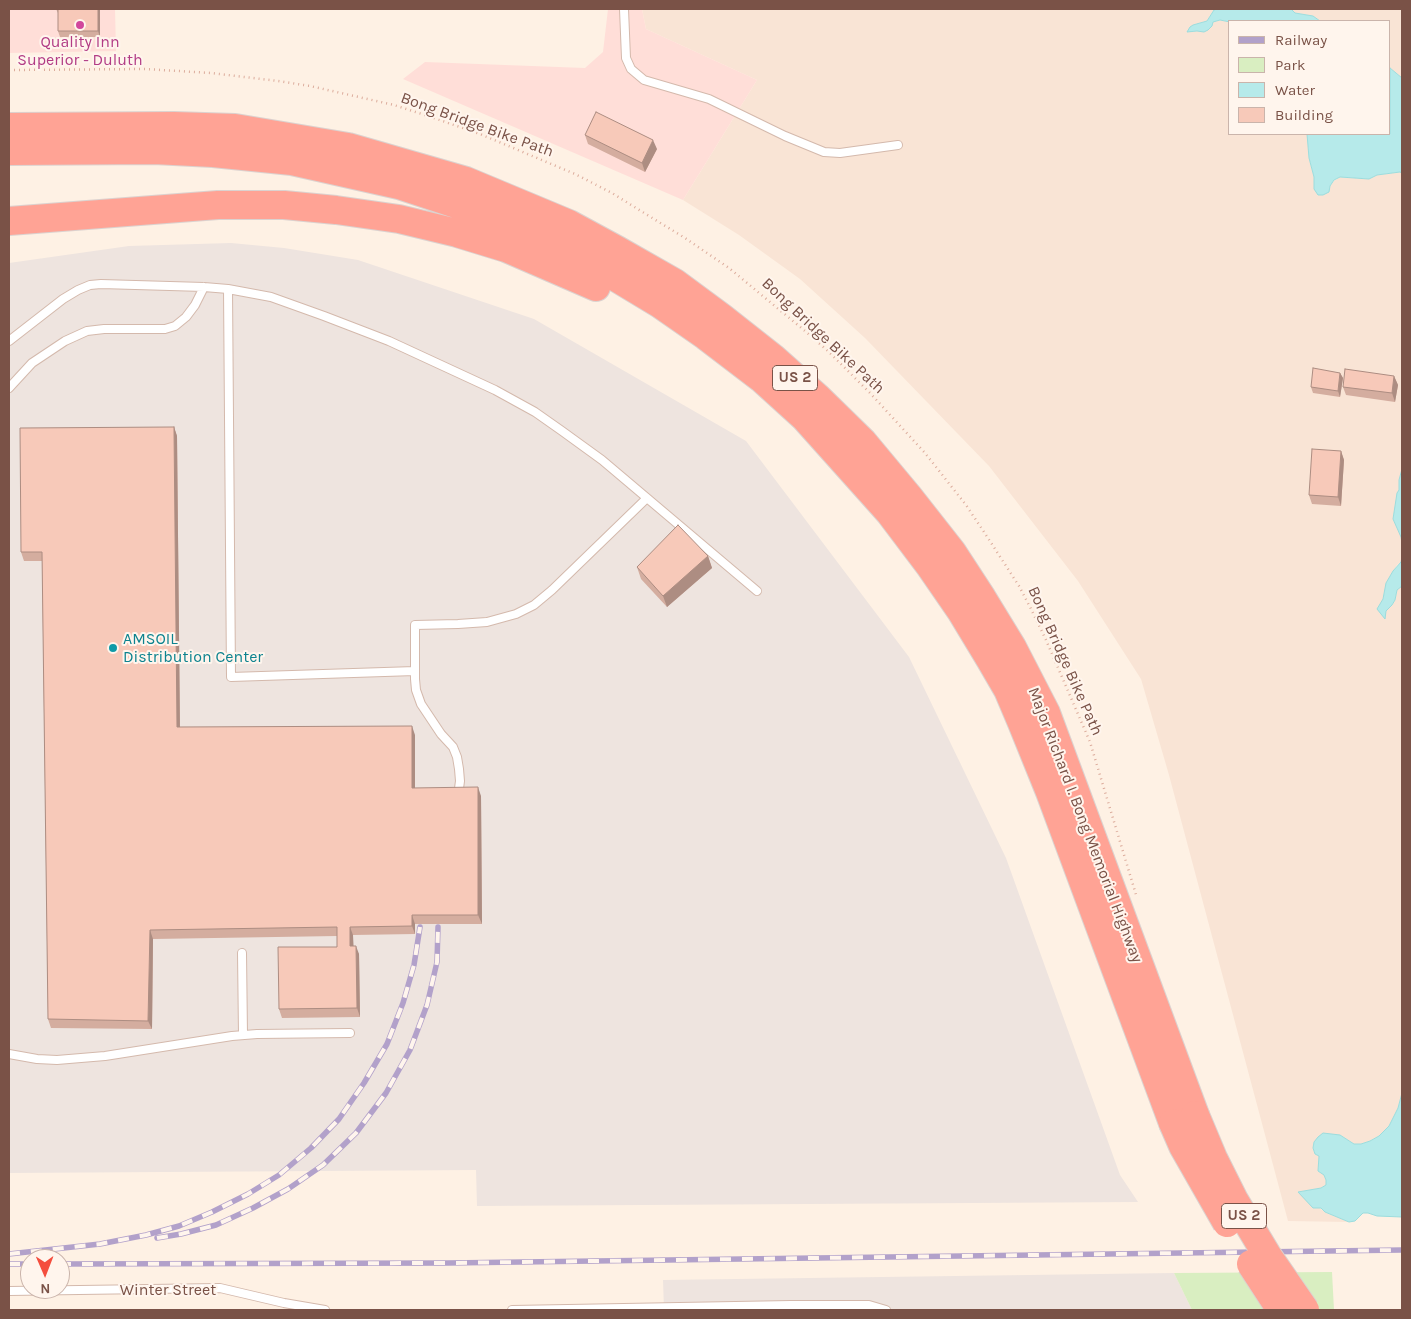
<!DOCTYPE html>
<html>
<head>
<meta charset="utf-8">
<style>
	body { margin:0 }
	#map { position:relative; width:1411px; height:1319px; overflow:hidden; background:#fef1e4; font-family:Karla,sans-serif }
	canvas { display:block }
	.frame { position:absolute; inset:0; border:10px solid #7a5247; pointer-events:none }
	.legend { position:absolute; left:1228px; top:20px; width:162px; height:115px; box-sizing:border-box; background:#fff5ed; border:1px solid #cab4ab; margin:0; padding:6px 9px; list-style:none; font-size:15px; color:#7a5247 }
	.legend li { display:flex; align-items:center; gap:10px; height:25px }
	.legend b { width:25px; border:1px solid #cab4ab }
	.north { position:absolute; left:20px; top:1249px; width:50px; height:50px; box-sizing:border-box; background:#fff5ed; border:1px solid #cab4ab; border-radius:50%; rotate:179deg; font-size:14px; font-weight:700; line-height:20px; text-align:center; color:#7a5247 }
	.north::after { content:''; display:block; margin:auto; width:18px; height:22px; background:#f44e3e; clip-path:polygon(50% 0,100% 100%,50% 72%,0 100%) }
</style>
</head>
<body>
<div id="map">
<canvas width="1411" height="1319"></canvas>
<div class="frame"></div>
<ul class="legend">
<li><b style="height:6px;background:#b2a1ca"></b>Railway</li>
<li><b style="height:14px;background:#d9eec1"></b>Park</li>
<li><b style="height:14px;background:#b6eaea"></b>Water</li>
<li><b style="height:14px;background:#f7c9b9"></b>Building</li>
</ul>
<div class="north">N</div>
</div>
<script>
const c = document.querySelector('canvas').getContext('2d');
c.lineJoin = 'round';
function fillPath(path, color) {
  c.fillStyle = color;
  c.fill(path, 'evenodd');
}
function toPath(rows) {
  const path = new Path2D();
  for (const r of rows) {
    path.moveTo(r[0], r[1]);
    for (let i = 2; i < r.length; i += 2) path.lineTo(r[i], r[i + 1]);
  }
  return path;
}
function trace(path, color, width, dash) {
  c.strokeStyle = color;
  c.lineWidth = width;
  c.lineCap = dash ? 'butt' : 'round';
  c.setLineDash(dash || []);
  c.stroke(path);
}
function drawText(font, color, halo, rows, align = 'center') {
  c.font = font + ' Karla,sans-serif';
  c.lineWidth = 4;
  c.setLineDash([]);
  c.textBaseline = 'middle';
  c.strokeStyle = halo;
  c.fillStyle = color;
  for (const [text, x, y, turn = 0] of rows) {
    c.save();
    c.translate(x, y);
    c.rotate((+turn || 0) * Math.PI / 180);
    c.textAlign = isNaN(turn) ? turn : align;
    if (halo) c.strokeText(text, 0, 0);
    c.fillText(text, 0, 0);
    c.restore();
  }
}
const residential = toPath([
	[642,9,1216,9,1214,10,1207,21,1193,25,1191,32,1197,31,1213,22,1220,20,1230,22,1230,134,1307,134,1309,158,1314,177,1314,188,1329,192,1330,186,1334,181,1340,177,1369,179,1377,175,1400,172,1402,173,1402,469,1399,480,1399,490,1393,519,1402,537,1402,557,1401,562,1397,565,1387,583,1383,600,1378,609,1386,611,1392,605,1395,600,1397,590,1402,586,1402,1093,1398,1108,1389,1126,1379,1136,1370,1141,1361,1144,1354,1144,1340,1135,1314,1142,1313,1148,1315,1154,1319,1156,1318,1171,1324,1174,1326,1180,1326,1185,1321,1188,1298,1192,1325,1212,1349,1222,1288,1221,1169,775,1141,679,1078,581,989,466,865,338,800,279,739,235,683,200,757,80,646,29],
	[1291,9,1402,9,1402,78,1390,68,1390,21,1320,21,1313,16,1295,13]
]);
const commercial = toPath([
	[9,9,115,9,116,51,9,53],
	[608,9,642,9,646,29,757,80,683,200,403,79,425,62,585,68,603,52]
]);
const industrial = toPath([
	[231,243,284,248,358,260,534,319,746,441,909,657,1006,858,1120,1175,1138,1202,477,1206,476,1170,9,1173,9,263,129,246],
	[1174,1273,1192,1310,664,1310,663,1280]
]);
const green = toPath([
	[1332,1272,1334,1310,1192,1310,1174,1273]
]);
const water = toPath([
	[1216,9,1291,9,1295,13,1313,16,1320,21,1230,21,1230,22,1220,20,1213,22,1212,26,1208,30,1204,32,1197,31,1187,32,1190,27,1193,25,1207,21,1214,10,1216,9],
	[1390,68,1402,78,1402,173,1400,172,1377,175,1369,179,1340,177,1334,180,1330,186,1329,192,1323,195,1318,195,1314,189,1314,177,1309,158,1307,134,1390,134,1390,68],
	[1402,469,1402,543,1401,537,1393,519,1397,493,1399,490,1399,480,1402,469],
	[1402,557,1402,586,1397,590,1395,600,1392,605,1386,611,1385,619,1377,609,1383,599,1386,583,1393,571,1401,562,1402,557],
	[1402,1093,1402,1217,1377,1216,1368,1213,1363,1213,1355,1221,1349,1222,1325,1212,1321,1208,1313,1208,1298,1192,1321,1188,1326,1185,1326,1180,1324,1175,1318,1171,1319,1156,1315,1154,1313,1148,1314,1142,1318,1137,1323,1133,1340,1135,1354,1144,1361,1144,1370,1141,1379,1136,1389,1126,1398,1108,1402,1093]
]);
const path = toPath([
	[9,70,145,69,211,73,278,81,310,86,394,105,434,118,480,134,575,174,612,193,636,208,685,238,729,268,805,331,828,351,870,393,925,453,966,505,986,535,1019,586,1030,607,1046,640,1090,742,1137,898]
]);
const service = toPath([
	[624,9,626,58,631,69,644,80,709,99,785,136,824,152,840,153,898,145],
	[228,289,231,677,415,671],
	[9,341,63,299,78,290,90,285,101,284,204,287,228,289,271,297,324,316,389,341,495,390,535,412,562,431,602,460,757,591],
	[9,388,32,363,65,341,87,331,104,329,165,329,175,326,186,317,195,305,204,287],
	[458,796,460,781,459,769,457,757,453,747,441,734,421,704,416,690,415,679,415,625,458,624,487,622,516,614,534,605,552,590,647,498],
	[242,953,243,1035],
	[9,1054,37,1059,57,1060,105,1056,232,1036,257,1034,350,1033],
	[9,1291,220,1288,284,1303,325,1310],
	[512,1310,791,1305,869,1305,886,1310]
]);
const motorway = toPath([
	[9,127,174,126,235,128,348,147,466,181,569,224,617,250,675,283,721,317,773,358,818,398,863,442,908,496,952,552,982,598,1012,647,1046,713,1195,1115],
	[9,151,154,150,213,153,292,161,399,185,456,204,511,226,607,272,660,304,706,336,761,378,805,418,890,513,930,566,961,611,990,659,1008,690,1022,723,1050,792,1173,1123],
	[9,221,218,205,284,205,336,210,399,219,457,233,506,248,596,287]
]);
const rail = toPath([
	[157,1238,181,1234,216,1225,253,1208,288,1189,323,1165,356,1133,386,1093,410,1050,427,1005,437,962,438,927],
	[9,1254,100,1244,146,1235,179,1226,212,1212,248,1194,279,1175,311,1148,339,1119,364,1083,387,1044,403,1003,414,965,420,927],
	[9,1264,30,1264],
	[60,1264,448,1263,1402,1250]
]);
const motorwayBridge = toPath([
	[1195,1115,1213,1158,1234,1200,1267,1255,1305,1310],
	[1173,1123,1183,1146,1227,1223],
	[1251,1264,1281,1310]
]);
const wall = toPath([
	[56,9,100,9,100,37,60,37,58,31,58,13],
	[585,135,657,149,645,172,588,144],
	[1340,373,1343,378,1340,397,1313,393,1311,387],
	[1394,376,1398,385,1395,402,1346,395,1343,387],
	[174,427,177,436,180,727,415,735,415,788,481,796,482,924,415,924,415,934,353,935,353,946,359,954,360,1017,282,1018,279,1009,337,947,337,936,153,939,152,1029,51,1028,48,1019,42,561,24,561,21,552],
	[1341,451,1344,460,1341,506,1312,504,1309,495],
	[708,556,712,568,667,607,641,579,637,567]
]);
const shadedWall = toPath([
	[98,9,100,9,100,37,98,31],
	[653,140,657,149,645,172,642,163],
	[1340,373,1343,378,1340,397,1338,391],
	[1394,376,1398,385,1395,402,1392,393],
	[174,427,177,436,180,736,177,727],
	[1341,451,1344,460,1341,506,1338,497],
	[708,556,712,568,667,607,663,596],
	[412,726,415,735,415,797,412,788],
	[478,787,481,796,482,924,478,915],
	[412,915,415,924,415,934,412,926],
	[350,927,353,935,354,955,350,946],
	[150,930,153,939,152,1029,148,1021],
	[356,946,359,954,360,1017,357,1008]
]);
const building = toPath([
	[58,9,98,9,98,31,58,31,58,9],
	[596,112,653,140,642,163,585,135,596,112],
	[1313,368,1340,373,1338,391,1311,387,1313,368],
	[1345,369,1394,376,1392,393,1343,387,1345,369],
	[174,427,177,727,412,726,412,788,478,787,478,915,412,915,412,926,350,927,350,946,356,946,357,1008,279,1009,278,947,337,947,337,927,150,930,148,1021,48,1019,42,552,21,552,20,428,174,427],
	[1312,449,1341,451,1338,497,1309,495,1312,449],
	[678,525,708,556,663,596,637,567,678,525]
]);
const markers = [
	[80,25,5,"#d1479c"],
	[113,648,5,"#0f9aa8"]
];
const shields = [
	[795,378,45],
	[1244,1216,45]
];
const shieldNames = [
	["US 2",795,378],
	["US 2",1244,1216]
];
const hotelNames = [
	["Quality Inn",80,42],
	["Superior - Duluth",80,60]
];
const streetNames = [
	["Bong Bridge Bike Path",477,125,20],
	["Bong Bridge Bike Path",823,336,43],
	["Bong Bridge Bike Path",1065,661,66],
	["Major Richard I. Bong Memorial Highway",1085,825,69],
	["Winter Street",168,1290]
];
const cultureNames = [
	["AMSOIL",123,639],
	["Distribution Center",123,657]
];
fillPath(residential, '#f9e4d5');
fillPath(commercial, '#ffded8');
fillPath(industrial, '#eee4df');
fillPath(green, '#d9eec1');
fillPath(water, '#b6eaea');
trace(water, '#9cdcdd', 1);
trace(service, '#d4b9ac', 10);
trace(motorway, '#dcd2cf', 30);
trace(path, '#dcac9c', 2.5, [1, 4]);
trace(service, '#fff', 8);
trace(motorway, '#ffa395', 28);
trace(rail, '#b2a1ca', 5.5);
trace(rail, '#fff5ed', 4, [11]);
trace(motorwayBridge, '#dcd2cf', 30, []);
trace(motorwayBridge, '#ffa395', 28);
fillPath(wall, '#d4ad9f');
fillPath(shadedWall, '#ad8d82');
fillPath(building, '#f7c9b9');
trace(building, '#ad8d82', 1);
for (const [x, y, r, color] of markers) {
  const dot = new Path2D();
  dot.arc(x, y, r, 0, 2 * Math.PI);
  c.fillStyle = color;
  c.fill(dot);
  trace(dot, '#fff5ed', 2);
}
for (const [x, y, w] of shields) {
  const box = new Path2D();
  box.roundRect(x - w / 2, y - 12.5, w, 25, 4);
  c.fillStyle = '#fff5ed';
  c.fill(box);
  trace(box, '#7a5247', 1);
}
drawText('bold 15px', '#7a5247', null, shieldNames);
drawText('16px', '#b23c85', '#fff5ed', hotelNames);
drawText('16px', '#7a5247', '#fff5ed', streetNames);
drawText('16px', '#0d838f', '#fff5ed', cultureNames, 'left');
</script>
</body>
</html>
